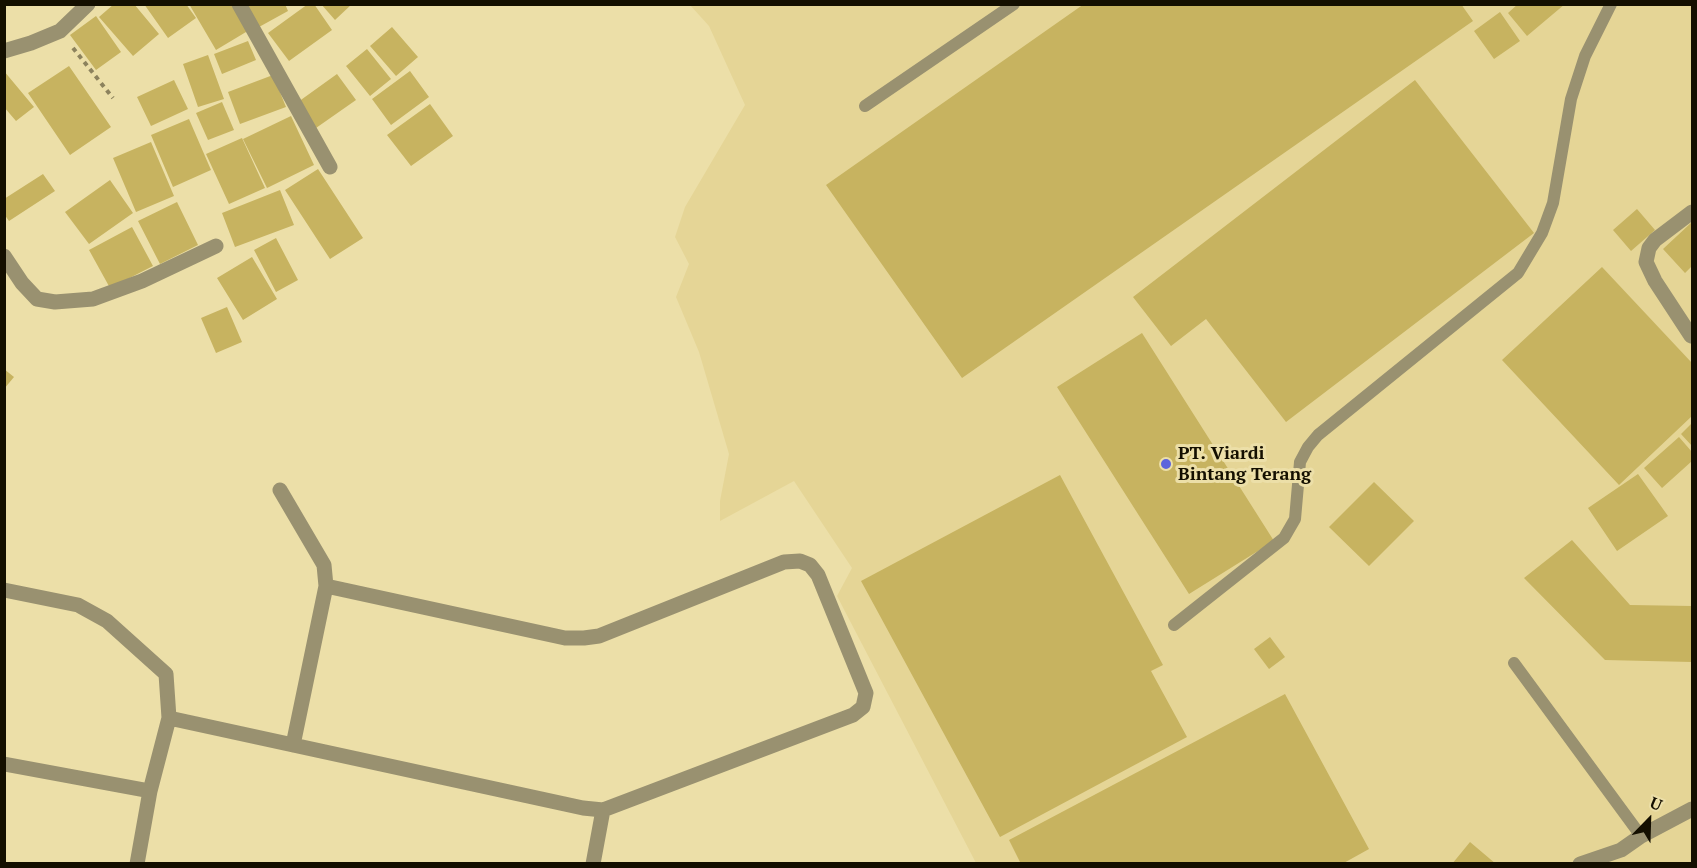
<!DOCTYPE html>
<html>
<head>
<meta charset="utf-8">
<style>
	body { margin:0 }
	#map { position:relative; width:1697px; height:868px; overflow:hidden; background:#ecdfa8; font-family:"PT Serif",serif }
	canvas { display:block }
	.frame { position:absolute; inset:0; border:6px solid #140f00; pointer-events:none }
	.north { position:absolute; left:1619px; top:790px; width:60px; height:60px; -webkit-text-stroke:4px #ecdfa8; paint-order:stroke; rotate:23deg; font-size:16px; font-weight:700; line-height:24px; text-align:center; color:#140f00 }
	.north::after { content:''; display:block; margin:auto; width:21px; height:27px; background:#140f00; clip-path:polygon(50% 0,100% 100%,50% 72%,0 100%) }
</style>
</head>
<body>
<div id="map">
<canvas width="1697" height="868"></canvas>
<div class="frame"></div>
<div class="north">U</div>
</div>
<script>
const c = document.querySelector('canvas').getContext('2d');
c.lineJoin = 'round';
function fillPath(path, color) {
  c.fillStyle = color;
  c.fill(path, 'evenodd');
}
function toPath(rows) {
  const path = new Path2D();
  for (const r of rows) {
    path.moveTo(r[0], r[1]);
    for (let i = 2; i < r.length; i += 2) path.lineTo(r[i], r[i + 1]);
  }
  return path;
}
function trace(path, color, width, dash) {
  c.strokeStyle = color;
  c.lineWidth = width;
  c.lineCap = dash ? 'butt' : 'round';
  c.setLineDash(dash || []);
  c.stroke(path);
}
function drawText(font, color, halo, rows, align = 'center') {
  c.font = font + ' "PT Serif",serif';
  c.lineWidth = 6;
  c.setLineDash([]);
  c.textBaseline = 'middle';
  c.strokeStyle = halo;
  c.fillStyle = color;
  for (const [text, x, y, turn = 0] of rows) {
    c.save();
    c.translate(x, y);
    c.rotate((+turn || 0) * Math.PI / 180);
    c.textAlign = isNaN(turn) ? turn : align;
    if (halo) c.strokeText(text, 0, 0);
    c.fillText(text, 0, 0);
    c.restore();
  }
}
const built = toPath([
	[690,5,1692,5,1692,863,976,863,837,596,852,568,794,481,720,521,720,501,729,454,699,352,676,297,689,264,675,237,685,207,745,105,709,26]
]);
const building = toPath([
	[114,4,134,4,159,34,133,56,99,17],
	[144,4,186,4,196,18,168,38],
	[189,4,236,4,251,29,216,50],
	[246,4,285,4,288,11,259,27],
	[308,4,314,4,332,30,289,61,268,33],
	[321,4,352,4,335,20],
	[1084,4,1461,4,1473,21,962,378,826,185],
	[1518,4,1565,4,1527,36,1508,13],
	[1500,12,1520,41,1494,59,1474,31],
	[96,16,121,52,96,70,70,35],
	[392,27,418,57,396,76,370,46],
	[248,41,256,60,222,74,214,54],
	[367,49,391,79,370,96,346,66],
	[208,55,224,99,198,107,183,64],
	[69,66,111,127,70,155,28,93],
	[4,71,34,107,16,121,4,107],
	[410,71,429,97,391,125,372,99],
	[337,74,356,100,316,128,298,102],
	[273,75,286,107,240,124,228,92],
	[174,80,188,109,151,126,137,97],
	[1415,80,1534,233,1286,422,1206,319,1171,346,1133,297],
	[222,102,234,130,208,140,196,113],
	[430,104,453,136,411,166,387,135],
	[291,116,314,165,267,188,243,139],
	[189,119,211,170,173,187,151,135],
	[242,138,265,188,229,204,206,154],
	[151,142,174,196,136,212,113,158],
	[318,169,363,238,330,259,285,190],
	[43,174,55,191,9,221,4,214,4,199],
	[110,180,133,213,89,244,65,212],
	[280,190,294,225,235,247,222,213],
	[177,202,198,245,160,264,138,221],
	[1637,209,1655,230,1631,251,1613,230],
	[1692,222,1692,266,1685,273,1663,249],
	[132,227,153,266,110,288,89,250],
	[276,238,298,280,276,292,254,250],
	[252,257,277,299,243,320,217,278],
	[1602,267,1692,363,1692,416,1619,485,1502,360],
	[227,307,242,342,216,353,201,318],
	[1142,333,1274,541,1189,594,1057,387],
	[4,369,14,377,4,389],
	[1692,423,1692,446,1681,434],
	[1679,437,1692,452,1692,461,1662,488,1644,468],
	[1638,474,1668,516,1617,551,1588,508],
	[1060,475,1163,665,1151,671,1187,737,1000,837,861,581],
	[1374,482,1414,521,1369,566,1329,527],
	[1572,540,1630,605,1692,606,1692,662,1605,660,1524,578],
	[1270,637,1285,657,1269,669,1254,649],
	[1285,694,1369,849,1342,864,1021,864,1009,840],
	[1470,842,1496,864,1452,864]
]);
const path = toPath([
	[73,48,113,98]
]);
const service = toPath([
	[865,106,1014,4],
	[1174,625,1284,538,1295,519,1300,462,1308,447,1318,435,1518,273,1542,233,1553,203,1571,99,1585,56,1611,4],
	[1514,663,1641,836]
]);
const minor = toPath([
	[239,4,330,167],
	[4,51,31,43,60,31,88,4],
	[4,256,22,283,37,299,55,302,93,299,142,281,216,246],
	[1691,336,1655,281,1646,262,1649,248,1655,240,1692,212],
	[280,490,324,565,326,586,293,745],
	[4,590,78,605,107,621,166,674,169,718,150,791,137,864],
	[169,718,583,808,603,810,853,715,863,707,866,693,818,575,810,565,800,561,784,562,599,636,584,638,565,638,326,586],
	[4,764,150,791],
	[593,864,603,810],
	[1580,864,1621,850,1641,836,1692,809]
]);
const markers = [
	[1166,464,6,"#5d65dc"]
];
const poiNames = [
	["PT. Viardi",1178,454],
	["Bintang Terang",1178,475]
];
fillPath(built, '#e5d596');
fillPath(building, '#c7b360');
trace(path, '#8c825d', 4, [4.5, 4.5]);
trace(service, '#999170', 12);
trace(minor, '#999170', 15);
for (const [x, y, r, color] of markers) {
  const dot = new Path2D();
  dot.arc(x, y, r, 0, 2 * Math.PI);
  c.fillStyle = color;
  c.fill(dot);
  trace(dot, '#ecdfa8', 2);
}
drawText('bold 18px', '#140f00', '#ecdfa8', poiNames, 'left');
</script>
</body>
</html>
